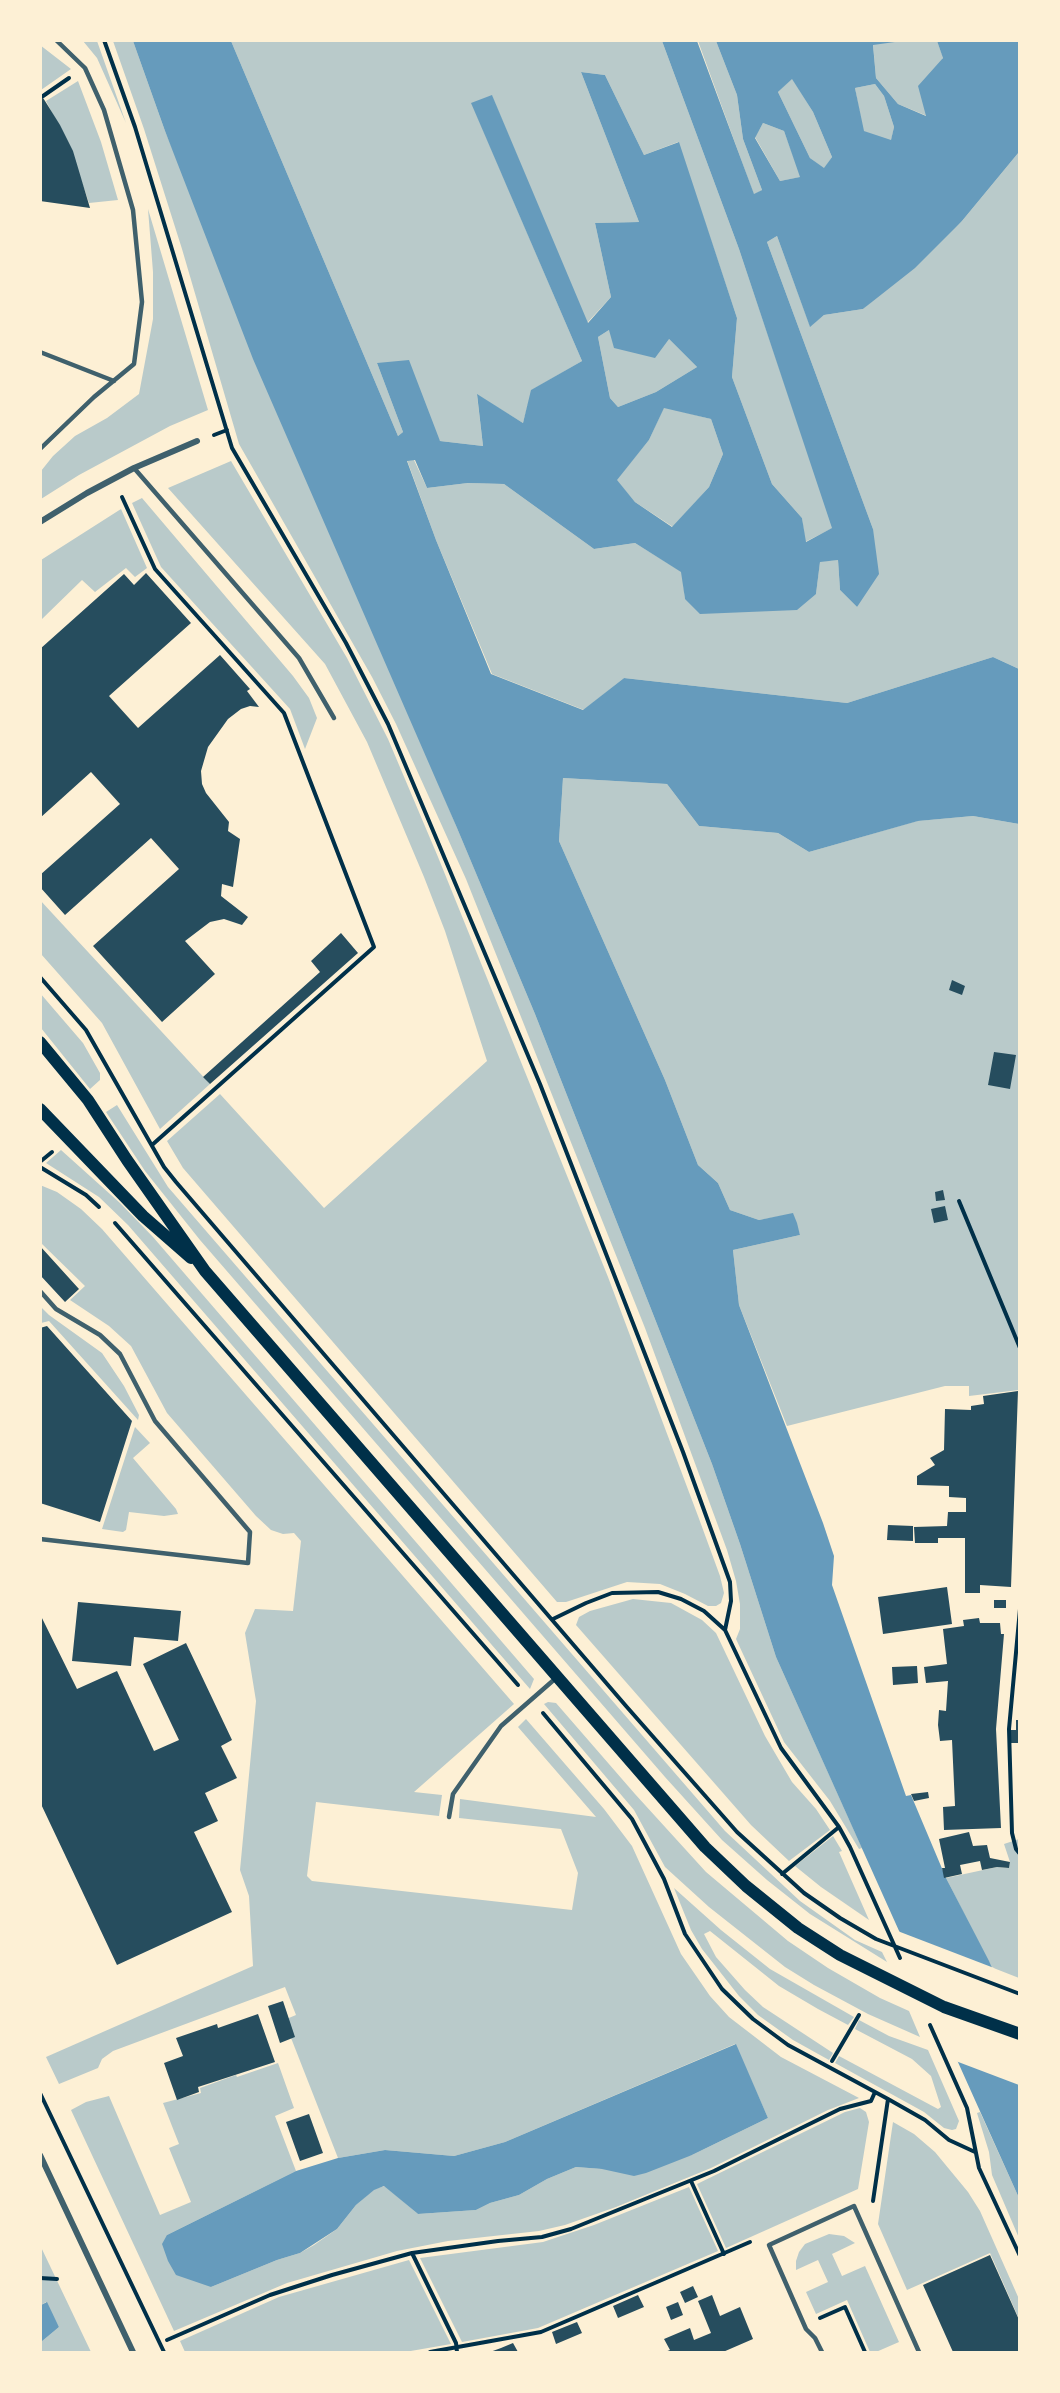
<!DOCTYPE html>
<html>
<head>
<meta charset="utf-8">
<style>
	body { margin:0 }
	#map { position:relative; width:1060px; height:2393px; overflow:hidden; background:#fdf0d5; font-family:Lato,sans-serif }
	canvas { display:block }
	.frame { position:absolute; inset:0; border:42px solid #fdf0d5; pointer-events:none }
</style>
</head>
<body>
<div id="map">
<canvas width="1060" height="2393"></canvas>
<div class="frame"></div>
</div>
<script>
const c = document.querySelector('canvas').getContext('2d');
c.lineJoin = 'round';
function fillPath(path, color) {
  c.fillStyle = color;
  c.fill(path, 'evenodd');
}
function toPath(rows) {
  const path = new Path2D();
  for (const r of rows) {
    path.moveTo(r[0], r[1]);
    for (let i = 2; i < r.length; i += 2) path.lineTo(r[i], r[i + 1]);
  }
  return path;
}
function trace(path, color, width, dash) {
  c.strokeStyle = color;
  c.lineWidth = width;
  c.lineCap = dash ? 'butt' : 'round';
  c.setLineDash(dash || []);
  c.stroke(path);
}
const green = toPath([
	[902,40,937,41,943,57,927,116,898,104,876,78,873,44],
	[83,41,97,41,126,123,97,58],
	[113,41,133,41,165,131,535,1014,712,1464,740,1544,776,1657,862,1848,859,1849,830,1801,784,1742,736,1639,740,1629,740,1604,736,1581,727,1550,645,1328,466,879,396,724,372,677,239,444,182,249,144,129],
	[231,41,662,41,739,249,833,528,805,542,802,518,772,484,732,377,737,318,678,142,644,155,605,75,581,72,639,222,595,223,611,297,587,323,492,96,472,104,582,361,532,390,523,423,477,395,483,446,440,441,377,363,403,432,398,436],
	[698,41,716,41,737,95,743,139,762,190,754,195],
	[40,45,71,69,41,90,40,90],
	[792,78,813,112,832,157,824,169,810,158,778,92],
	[78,81,101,142,118,200,89,203,70,147,46,101],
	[875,84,884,96,894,127,891,141,863,131,855,88],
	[763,123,784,131,801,177,780,181,755,137],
	[1019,152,1019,669,993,657,847,703,624,678,584,710,492,674,436,540,407,460,414,460,427,488,468,483,504,484,594,549,635,543,682,572,685,599,816,594,820,561,838,560,840,590,857,607,873,529,767,242,777,236,810,326,824,315,863,309,962,221],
	[148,209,208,410,170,426,79,475,41,499,41,471,53,456,75,436,107,418,139,394,153,319,153,272],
	[609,330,669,339,697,367,656,392,618,407,610,398,598,337],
	[664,407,711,419,723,454,709,487,673,527,635,502,616,480,649,440],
	[231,461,347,658,388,739,438,857,608,1277,698,1516,720,1576,724,1593,721,1603,716,1606,708,1606,685,1594,660,1584,627,1582,566,1602,557,1602,183,1168,167,1141,220,1094,324,1208,487,1061,445,931,424,877,367,742,325,664,168,488],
	[142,498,293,676,309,698,317,718,305,749,290,709,161,567,132,503],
	[121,509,147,568,135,577,126,568,95,592,82,580,41,620,41,560],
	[563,778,667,784,699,826,778,833,809,852,917,821,973,816,1019,824,1019,1390,969,1396,969,1386,945,1386,787,1426,739,1305,733,1250,800,1235,793,1214,759,1220,730,1210,718,1183,698,1165,665,1080,559,841],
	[40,900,210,1084,160,1129,102,1023,41,954],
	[40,993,83,1043,100,1073,100,1080,90,1089,41,1028],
	[117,1105,168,1187,725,1831,800,1901,855,1940,882,1952,887,1962,810,1914,767,1880,722,1840,665,1777,200,1240,145,1171,106,1112],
	[61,1150,120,1203,153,1237,534,1679,530,1689,128,1225,99,1197,46,1163],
	[40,1185,57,1192,81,1209,102,1229,514,1704,414,1792,442,1795,439,1816,316,1802,307,1876,312,1881,572,1910,578,1873,561,1829,459,1818,460,1799,596,1817,518,1727,526,1719,604,1809,632,1846,681,1954,710,1996,729,2017,781,2057,859,2098,828,2110,711,2168,616,2207,565,2225,539,2231,448,2241,397,2251,287,2283,174,2331,71,2110,86,2102,109,2096,160,2215,191,2202,169,2148,179,2144,163,2103,201,2093,200,2088,236,2075,237,2077,278,2063,294,2108,275,2116,296,2171,167,2235,211,2287,277,2260,300,2253,314,2245,337,2229,356,2205,374,2189,385,2186,418,2214,476,2210,490,2203,519,2195,547,2179,576,2167,602,2169,692,2155,768,2118,735,2044,505,2142,454,2156,385,2150,338,2158,284,2020,296,2015,285,1987,113,2051,102,2059,98,2068,59,2084,46,2057,253,1966,249,1896,240,1870,256,1701,245,1633,255,1609,293,1611,301,1541,294,1533,283,1534,271,1530,256,1516,167,1413,131,1346,109,1326,70,1300,85,1286,41,1243],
	[40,1306,49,1315,102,1353,124,1386,139,1415,138,1420,49,1321,41,1323],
	[135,1427,150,1443,133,1458,176,1509,178,1514,164,1516,129,1512,126,1530,123,1532,102,1529],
	[633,1599,671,1603,702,1620,716,1633,765,1736,792,1782,816,1809,830,1830,789,1861,751,1825,576,1625,579,1617,590,1611],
	[548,1702,556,1703,635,1794,706,1872,788,1941,828,1968,880,1998,909,2011,920,2037,868,2014,814,1985,785,1967,709,1907,665,1867,634,1810,544,1704],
	[833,1836,842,1851,839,1852,869,1920,821,1887,795,1866],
	[1019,1839,1019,1978,991,1967,946,1878,997,1867,1009,1868,1010,1862,1004,1844],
	[674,1888,721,1930,770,1969,854,2017,848,2025,818,2009,779,1986,710,1931,704,1934,716,1957,745,1990,763,2007,833,2053,829,2060,793,2040,758,2015,739,1996,702,1949,691,1930],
	[859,2020,889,2036,928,2050,959,2121,956,2129,952,2130,944,2128,924,2112,835,2063,839,2056,938,2109,941,2107,931,2076,912,2059,855,2029],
	[860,2108,866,2112,869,2122,858,2189,726,2248,697,2184,845,2112],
	[980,2112,1019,2198,1019,2238,992,2175,989,2152,977,2113],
	[893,2122,914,2134,935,2152,968,2192,980,2211,1019,2299,1019,2319,990,2253,907,2290,878,2224],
	[689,2187,718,2251,538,2328,462,2342,420,2258,543,2242,594,2225],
	[829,2234,844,2236,855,2243,832,2254,842,2276,865,2266,899,2342,876,2352,870,2352,847,2300,816,2314,806,2292,828,2282,818,2260,796,2270,796,2261,799,2252,805,2244],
	[40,2245,91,2352,41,2352,41,2342,59,2327,46,2302,41,2305],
	[409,2260,451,2344,405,2352,185,2352,180,2341,279,2297]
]);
const water = toPath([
	[133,41,231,41,398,436,403,432,377,363,409,360,440,441,483,446,477,394,523,423,531,390,582,361,471,103,492,95,588,323,611,297,595,223,639,222,581,72,605,75,644,155,679,142,737,318,732,377,772,484,802,518,806,542,832,528,739,249,662,41,697,41,754,194,762,190,743,139,737,95,716,41,902,41,873,45,876,78,898,104,926,116,918,86,943,58,937,41,1019,41,1019,152,962,221,915,268,863,309,824,315,810,327,777,236,767,242,873,529,879,574,857,607,840,590,838,560,820,562,816,594,797,610,700,614,685,599,681,572,635,543,594,549,504,484,468,483,427,488,415,460,407,461,436,540,491,674,583,710,624,678,847,703,993,657,1019,669,1019,824,973,816,918,821,809,852,778,833,699,826,667,784,563,778,559,841,665,1080,698,1165,718,1183,730,1210,759,1220,793,1213,797,1223,800,1235,733,1250,739,1305,823,1523,834,1556,832,1585,906,1796,911,1795,946,1878,989,1961,1019,2030,1019,2198,776,1657,740,1544,712,1464,535,1014,457,828,253,359,165,131],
	[792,79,813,112,832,157,824,168,810,158,778,92],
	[875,84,884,96,894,127,891,140,864,131,855,88],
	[763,123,784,131,800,177,780,181,755,138],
	[609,330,614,348,655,358,669,339,697,367,656,392,618,407,610,398,598,337],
	[664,408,711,419,723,454,709,487,672,527,635,502,617,480,649,440],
	[736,2044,768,2118,692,2155,646,2173,634,2176,602,2169,576,2167,547,2179,519,2195,490,2203,476,2210,418,2214,384,2186,374,2190,356,2205,337,2229,300,2253,277,2260,211,2287,176,2275,168,2261,162,2244,167,2235,296,2171,338,2158,385,2150,454,2156,505,2142],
	[47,2302,59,2327,41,2342,41,2305]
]);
const pier = toPath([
	[895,1930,994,1968,1019,2025,1019,2085,953,2060]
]);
const building = toPath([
	[40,93,60,125,73,151,90,208,40,201],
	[146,573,191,623,109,696,138,728,220,655,250,689,247,691,259,707,250,706,241,709,228,719,208,747,201,771,202,784,206,793,229,822,228,831,240,839,233,887,222,884,221,896,248,917,242,925,224,919,210,922,185,941,215,974,162,1022,93,946,179,869,151,838,65,915,40,887,40,875,120,804,91,772,40,818,40,649,124,574,134,585],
	[341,933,358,953,210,1084,203,1077,320,972,311,961],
	[952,980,965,986,962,995,949,990],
	[994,1052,1016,1055,1010,1089,988,1085],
	[943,1190,945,1200,936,1201,935,1192],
	[945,1206,948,1220,934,1223,931,1209],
	[40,1246,79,1289,65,1302,40,1275],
	[47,1326,132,1421,100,1522,40,1503,40,1328],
	[1018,1391,1011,1587,980,1585,980,1593,965,1593,965,1538,938,1538,938,1543,915,1543,914,1527,947,1526,948,1512,966,1512,966,1498,949,1497,949,1486,917,1485,917,1476,935,1465,930,1458,944,1450,945,1409,971,1410,971,1406,984,1404,983,1396],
	[888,1525,913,1526,913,1541,887,1540],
	[947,1587,952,1624,883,1634,878,1597],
	[994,1600,1006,1600,1006,1608,994,1608],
	[78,1602,181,1611,178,1641,134,1637,131,1666,72,1661],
	[40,1614,77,1689,117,1671,154,1751,179,1740,143,1664,186,1643,232,1740,221,1746,237,1778,205,1793,218,1821,194,1832,232,1912,117,1965,40,1802],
	[979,1618,980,1623,1000,1623,1001,1634,1004,1634,996,1729,1001,1828,944,1830,943,1807,955,1806,952,1740,940,1741,938,1725,939,1710,946,1711,948,1681,926,1683,924,1667,947,1664,943,1629,964,1626,963,1620],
	[917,1666,918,1683,893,1685,892,1667],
	[1016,1720,1020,1720,1020,1743,1011,1743,1011,1730,1016,1730],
	[928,1792,929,1798,914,1801,911,1794],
	[969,1832,973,1846,987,1845,990,1858,1010,1862,1009,1868,997,1867,982,1870,980,1861,960,1865,962,1874,944,1878,942,1868,945,1868,939,1839],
	[283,2001,295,2037,280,2043,268,2006],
	[258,2014,275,2062,198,2087,199,2092,177,2100,164,2063,183,2056,176,2038,217,2024,218,2028],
	[309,2114,323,2153,300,2161,286,2122],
	[990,2255,1020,2322,1020,2352,953,2352,923,2285],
	[693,2286,698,2297,685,2303,680,2292],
	[638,2295,644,2307,618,2318,613,2306],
	[712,2295,720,2316,740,2307,753,2339,723,2352,665,2352,670,2350,664,2339,690,2328,694,2340,711,2333,698,2301],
	[678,2302,683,2315,671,2320,666,2307],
	[577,2322,582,2333,556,2344,552,2332],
	[513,2343,518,2352,490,2352,501,2348]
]);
const path = toPath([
	[104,40,135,127,232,448,346,643,388,724,540,1084,683,1452,730,1582,731,1601,725,1630,781,1748,839,1827,850,1847,900,1958],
	[43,96,69,78],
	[214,435,227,430],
	[122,497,155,569,284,713,374,947,152,1145],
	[40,977,86,1030,164,1167,176,1182,626,1706,737,1832,804,1893,840,1918,876,1939,1020,1994],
	[41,1161,52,1152],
	[40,1167,86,1195,99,1207],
	[959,1201,1020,1348],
	[115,1223,518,1685],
	[1020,1609,1009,1729,1012,1833,1016,1849,1020,1854],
	[553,1619,586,1603,612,1593,658,1592,681,1599,704,1611,725,1630],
	[543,1713,632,1819,664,1879,685,1934,722,1989,753,2019,788,2045,888,2099,925,2120,949,2140,975,2152],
	[782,1874,839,1827],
	[930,2025,967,2108,979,2168,1020,2256],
	[832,2061,859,2015],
	[40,2093,164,2352],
	[691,2181,724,2254],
	[873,2201,888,2099],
	[412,2253,456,2343,457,2352],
	[40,2278,57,2279],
	[820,2318,845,2307,865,2352],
	[167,2340,270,2295,332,2275,412,2253,498,2241,542,2237,571,2229,714,2171,840,2109,871,2101,875,2092],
	[430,2352,541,2332,750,2242]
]);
const service = toPath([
	[40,352,114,381],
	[40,449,94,397,134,364,142,302,133,210,104,110,85,68,56,40],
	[134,468,299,658,334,718],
	[40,1291,56,1309,100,1335,120,1354,155,1421,250,1532,248,1563,40,1539],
	[449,1817,453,1794,501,1726,556,1678],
	[822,2352,815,2338,806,2329,769,2245,854,2206,919,2352]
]);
const minor = toPath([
	[40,522,87,493,134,468,197,441],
	[40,2155,133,2352]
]);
const secondary = toPath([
	[40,1042,88,1100,127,1160,205,1271,705,1847,746,1886,798,1928,840,1955,944,2007,1020,2034],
	[40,1109,143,1216,191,1258]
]);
fillPath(green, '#b9caca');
fillPath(water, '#669bbc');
fillPath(pier, '#fdf0d5');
fillPath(building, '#264d5e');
trace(path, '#003049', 4);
trace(service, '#3f606c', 4.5);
trace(minor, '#3f606c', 6);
trace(secondary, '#003049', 12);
</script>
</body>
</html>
